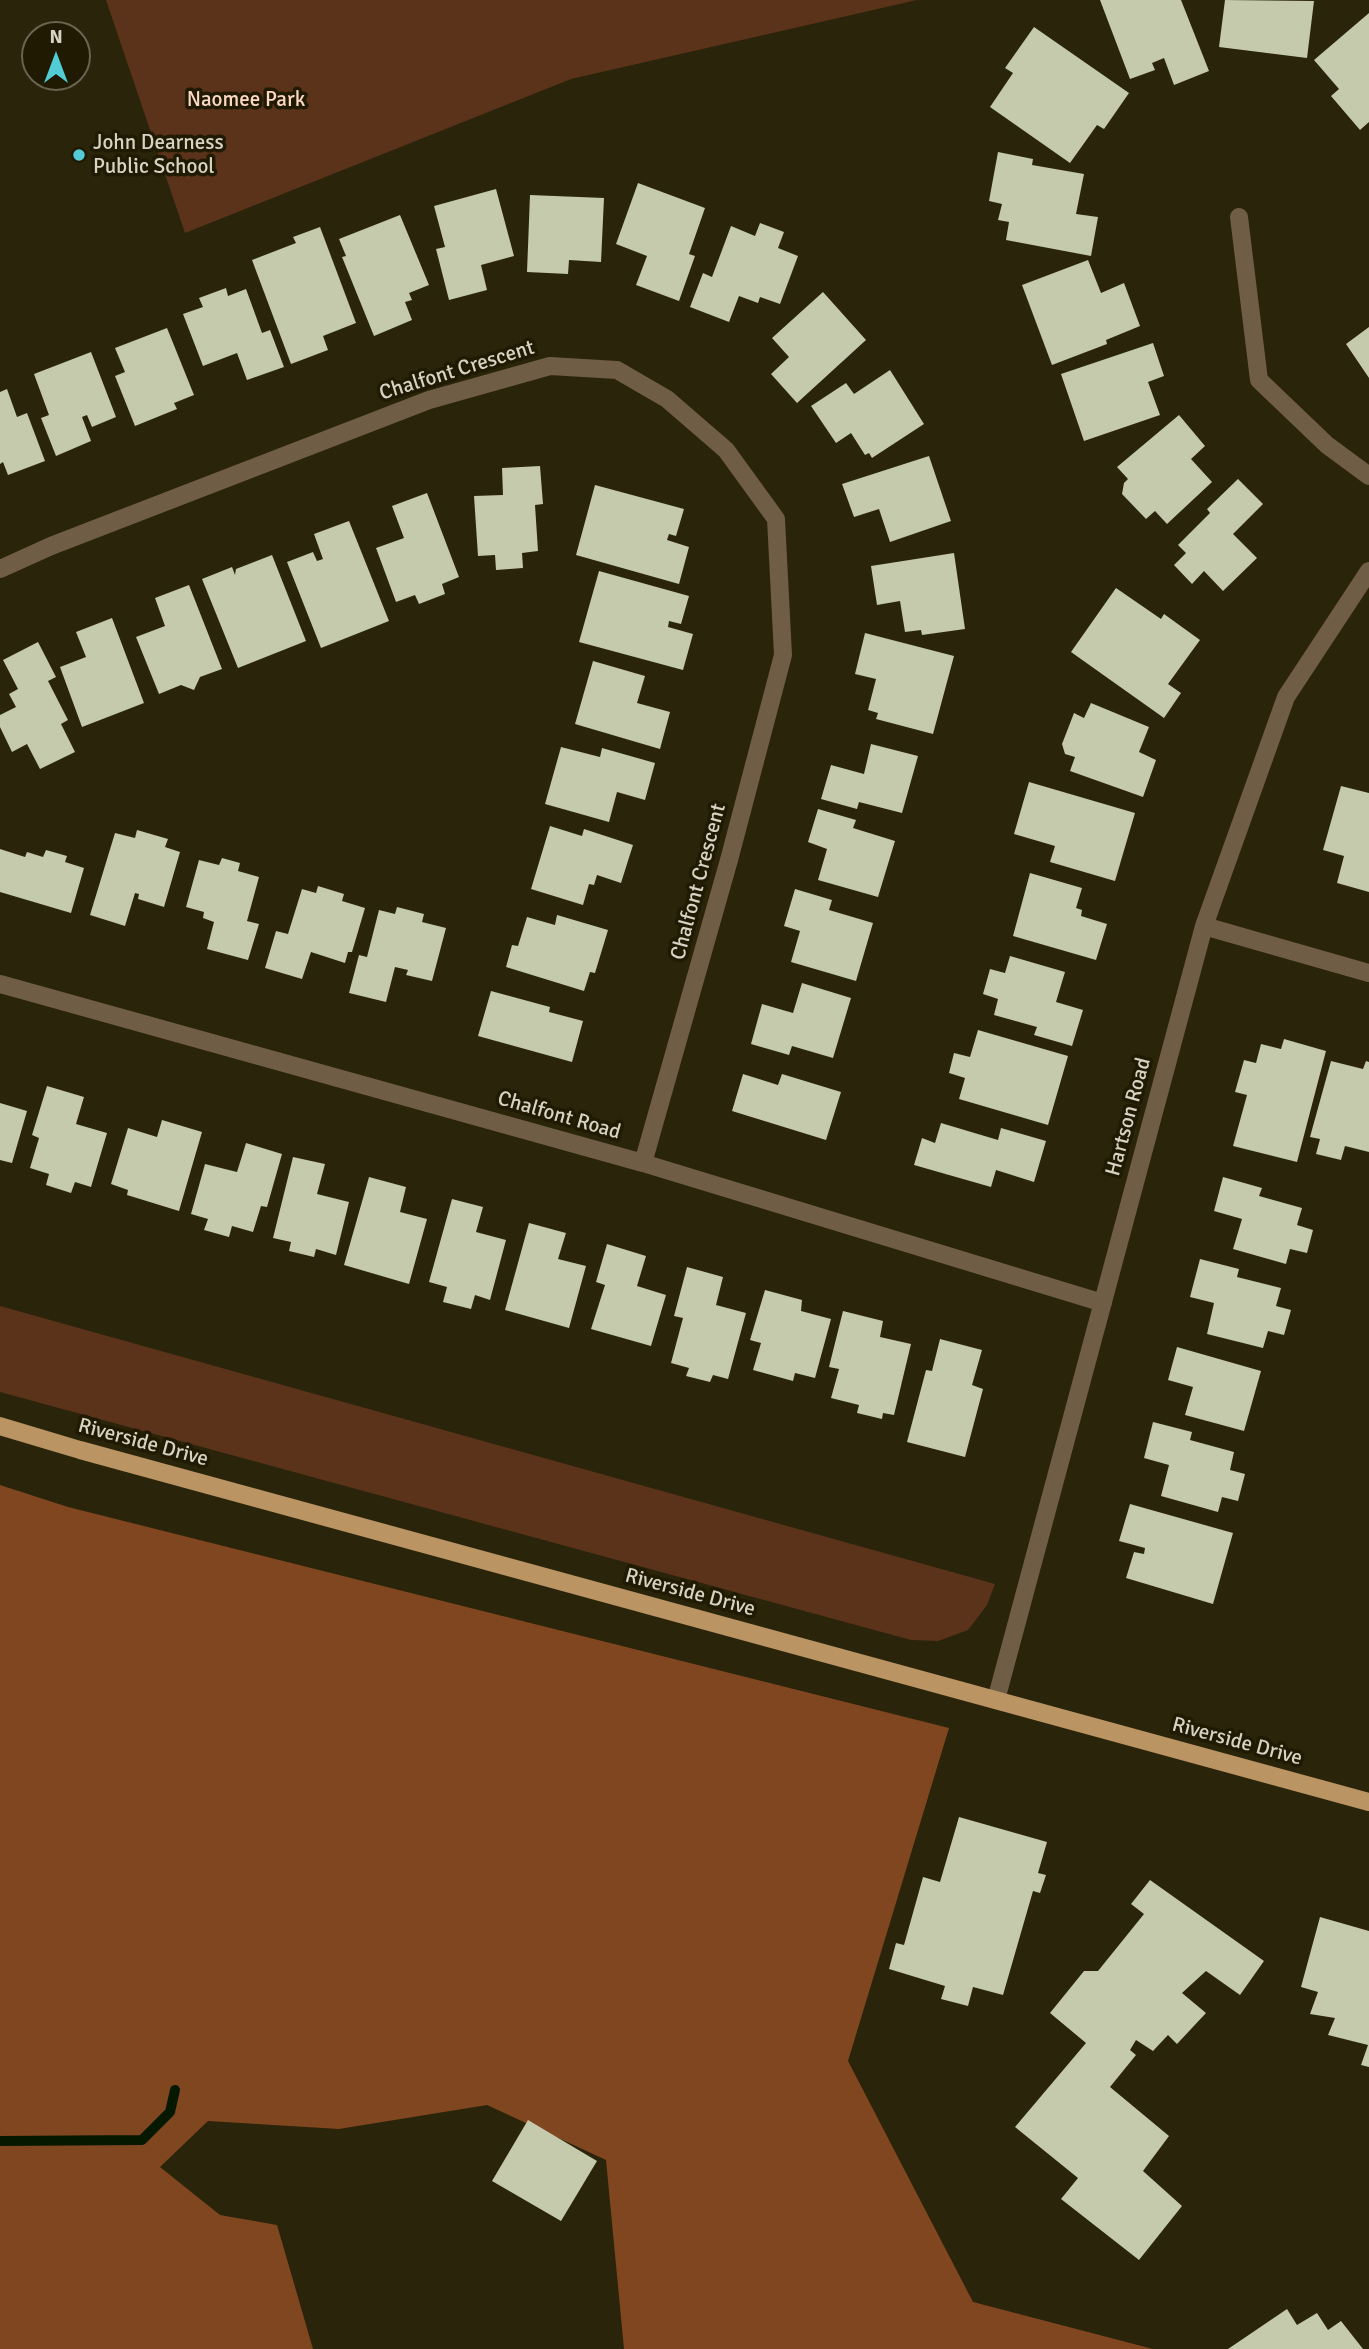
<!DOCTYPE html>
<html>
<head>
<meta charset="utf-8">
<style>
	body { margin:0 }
	#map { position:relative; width:1369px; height:2349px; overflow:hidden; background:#2a240a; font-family:Signika,sans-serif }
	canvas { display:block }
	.north { position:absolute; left:21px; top:21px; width:70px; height:70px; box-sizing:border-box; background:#211a02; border:2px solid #6a6450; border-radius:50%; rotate:0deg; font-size:19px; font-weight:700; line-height:28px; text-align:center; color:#d7d3c4 }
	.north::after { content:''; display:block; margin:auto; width:24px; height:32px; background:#52ccd5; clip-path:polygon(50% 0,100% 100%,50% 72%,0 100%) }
</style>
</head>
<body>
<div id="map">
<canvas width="1369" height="2349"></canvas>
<div class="north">N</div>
</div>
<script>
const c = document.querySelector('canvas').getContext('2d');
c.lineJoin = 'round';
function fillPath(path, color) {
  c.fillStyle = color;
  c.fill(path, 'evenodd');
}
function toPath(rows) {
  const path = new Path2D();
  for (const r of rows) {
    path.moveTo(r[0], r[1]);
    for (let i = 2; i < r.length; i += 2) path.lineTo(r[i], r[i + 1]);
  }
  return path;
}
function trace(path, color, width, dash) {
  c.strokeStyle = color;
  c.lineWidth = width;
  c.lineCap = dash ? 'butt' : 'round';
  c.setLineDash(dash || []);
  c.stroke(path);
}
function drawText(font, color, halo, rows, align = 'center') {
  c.font = font + ' Signika,sans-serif';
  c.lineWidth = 7;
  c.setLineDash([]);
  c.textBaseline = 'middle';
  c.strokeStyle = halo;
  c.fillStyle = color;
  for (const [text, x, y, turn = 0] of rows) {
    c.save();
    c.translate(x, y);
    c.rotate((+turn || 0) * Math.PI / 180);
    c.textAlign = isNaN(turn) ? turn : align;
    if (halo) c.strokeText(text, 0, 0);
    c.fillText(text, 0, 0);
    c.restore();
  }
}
const green = toPath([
	[106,0,917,0,571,79,185,233],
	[0,1306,995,1584,987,1605,968,1630,938,1641,911,1640,0,1392]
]);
const forest = toPath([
	[0,1485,68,1507,949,1728,848,2061,973,2302,1153,2349,624,2349,606,2160,487,2105,339,2129,208,2121,160,2167,220,2215,277,2225,313,2349,0,2349]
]);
const stream = toPath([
	[0,2141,142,2140,170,2112,175,2090]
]);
const building = toPath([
	[1100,0,1181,0,1209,71,1174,85,1164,58,1152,63,1155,70,1130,79],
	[1225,0,1314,1,1307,58,1219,47],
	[1369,13,1369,122,1360,130,1331,96,1339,89,1314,60],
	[1034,27,1129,93,1104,129,1097,125,1070,163,990,107,1013,73,1005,68],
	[998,152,1033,159,1032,165,1084,174,1076,214,1098,217,1091,256,1006,240,1009,222,998,220,1002,204,989,201],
	[638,183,705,208,689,254,695,256,679,301,636,285,647,256,616,244],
	[496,189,514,256,481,265,487,290,449,300,436,249,445,247,434,206],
	[530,195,604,198,601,262,569,260,568,274,527,272],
	[400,215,429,285,409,293,412,300,405,302,412,320,374,336,342,257,346,256,339,239],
	[760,223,784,232,778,248,798,256,780,304,760,297,758,303,739,296,729,322,690,307,703,273,712,277,731,226,755,236],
	[320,227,356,323,323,336,328,350,291,364,252,260,296,243,293,237],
	[1088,260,1101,293,1124,283,1140,326,1106,340,1107,344,1052,365,1022,285],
	[226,288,228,296,246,289,262,333,270,330,284,367,247,380,237,353,203,366,183,314,203,307,199,298],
	[823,292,866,340,797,403,771,374,789,357,772,338],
	[1369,327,1369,378,1346,344],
	[167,328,194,395,174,403,177,409,135,426,115,376,125,372,115,348],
	[1153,343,1164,376,1148,382,1160,415,1084,441,1061,374],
	[91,352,116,417,92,427,87,415,82,417,91,441,56,456,41,418,49,415,34,374],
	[890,370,924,424,872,458,869,453,865,455,851,433,836,443,811,406,846,383,854,394],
	[7,389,17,417,27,413,45,461,8,475,3,462,0,464,0,392],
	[1179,415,1205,446,1191,459,1212,482,1167,524,1155,511,1146,519,1122,494,1124,483,1128,479,1117,467],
	[929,456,951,521,890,542,879,509,854,517,842,484],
	[540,466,543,504,535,505,538,551,522,553,523,568,496,570,495,555,478,556,474,496,503,495,502,468],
	[1238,479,1263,504,1233,534,1257,558,1223,591,1204,571,1192,584,1174,565,1186,553,1178,545,1210,513,1207,509],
	[595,485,684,509,676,536,669,534,667,540,689,547,679,584,576,555],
	[427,493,459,577,442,584,445,594,419,604,415,595,396,602,376,548,404,538,392,506],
	[349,521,389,621,321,648,287,562,313,552,317,561,323,559,314,534],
	[954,553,965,629,922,635,921,630,905,632,900,601,877,605,871,566],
	[272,555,306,641,238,668,202,579,232,567,235,575,236,569],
	[599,571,689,596,681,624,669,621,668,627,693,634,683,670,579,642],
	[189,585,222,669,200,677,194,690,181,685,159,694,136,637,165,626,155,598],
	[1116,588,1161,619,1164,614,1200,640,1168,684,1181,693,1164,718,1071,652],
	[112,618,144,703,82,727,60,667,86,657,76,632],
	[865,633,954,656,933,734,876,719,878,713,868,710,876,679,855,674],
	[38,642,56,677,48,681,68,720,61,724,75,752,40,769,27,744,12,752,0,727,0,715,16,707,9,694,18,689,3,660],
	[593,661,645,676,637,703,670,712,660,749,575,724],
	[1091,703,1149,727,1139,752,1156,760,1143,797,1070,771,1075,757,1065,754,1062,744,1074,713,1084,718],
	[871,744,918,756,902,813,859,802,857,809,821,799,831,765,864,774],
	[561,747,600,757,602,748,655,763,645,800,617,792,609,822,545,804],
	[1029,782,1135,813,1115,881,1050,862,1055,846,1014,834],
	[1341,786,1369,793,1369,892,1337,883,1344,856,1323,850],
	[818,809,856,820,853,828,895,841,878,897,818,880,827,849,808,842],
	[550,826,582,836,584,829,633,845,621,883,597,875,594,885,589,884,583,905,531,889],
	[137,830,168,839,165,847,180,852,164,907,138,899,139,894,135,893,125,926,90,915,115,833,135,838],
	[0,849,25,857,27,852,43,857,46,850,67,856,65,862,84,868,71,913,0,892],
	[222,858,240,863,238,871,259,877,247,921,259,924,248,960,207,949,214,922,203,918,204,912,186,907,199,860,219,865],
	[1030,873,1082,888,1076,908,1082,910,1081,916,1107,924,1096,960,1013,936],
	[318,886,344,894,342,901,365,908,352,952,348,952,345,963,311,952,302,979,265,968,276,931,288,934,302,889,316,893],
	[795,889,832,900,829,910,873,923,856,981,791,962,800,931,784,926],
	[397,907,424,914,422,922,446,928,432,981,406,975,408,970,395,967,386,1002,349,993,359,955,367,957,379,910,395,914],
	[557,915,608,930,595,973,590,972,584,991,506,967,512,945,518,946,527,917,555,925],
	[1010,956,1065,972,1056,1002,1083,1010,1072,1046,1034,1035,1037,1027,994,1015,998,999,983,994,990,969,1005,973],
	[802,983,851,998,833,1058,792,1046,789,1055,751,1044,762,1004,793,1013],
	[491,991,550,1007,549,1012,583,1021,572,1062,478,1036],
	[978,1030,1068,1056,1048,1125,959,1099,965,1078,949,1073,954,1053,970,1057],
	[1284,1039,1326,1051,1297,1162,1233,1146,1247,1095,1235,1092,1244,1060,1256,1063,1261,1044,1281,1049],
	[1331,1061,1363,1069,1366,1061,1369,1062,1369,1152,1345,1146,1341,1160,1316,1154,1320,1139,1310,1137],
	[743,1074,778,1085,782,1074,841,1092,826,1140,732,1111],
	[47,1086,84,1097,76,1124,107,1133,91,1187,75,1182,71,1193,46,1185,49,1174,30,1168,39,1138,32,1135],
	[0,1103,27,1111,12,1163,0,1160],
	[162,1120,202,1132,179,1211,127,1195,128,1190,111,1184,128,1128,157,1137],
	[941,1123,998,1140,1001,1128,1046,1141,1034,1182,996,1170,991,1187,914,1165,922,1138,935,1143],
	[246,1143,282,1154,267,1207,261,1206,253,1232,232,1226,229,1237,204,1230,208,1219,191,1214,205,1164,237,1172],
	[293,1157,325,1164,317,1194,349,1202,336,1255,316,1249,314,1257,289,1251,291,1242,273,1238],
	[369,1177,406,1187,400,1212,427,1219,409,1284,344,1265],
	[1223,1177,1262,1188,1259,1196,1302,1208,1297,1225,1313,1230,1307,1253,1290,1249,1286,1264,1233,1249,1242,1219,1214,1211],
	[452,1199,483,1207,476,1232,506,1240,490,1300,475,1295,471,1309,443,1302,447,1287,429,1282],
	[529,1223,566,1233,558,1259,586,1266,569,1328,505,1310],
	[607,1244,646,1256,637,1286,666,1295,651,1346,591,1329,605,1285,596,1282],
	[1200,1259,1239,1269,1237,1277,1281,1288,1276,1306,1291,1310,1284,1335,1268,1331,1263,1348,1207,1334,1214,1303,1190,1297],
	[687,1267,723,1277,716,1305,746,1313,728,1379,713,1375,710,1382,686,1376,689,1368,671,1363,683,1318,674,1316],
	[765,1290,802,1300,801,1311,831,1319,815,1378,795,1373,793,1381,753,1370,761,1343,750,1340],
	[843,1311,883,1321,880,1337,911,1344,894,1415,883,1413,882,1419,857,1413,859,1405,831,1398,839,1369,829,1367],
	[940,1339,982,1350,972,1385,983,1389,965,1457,907,1442,926,1370,932,1371],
	[1177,1347,1261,1371,1244,1431,1185,1415,1193,1387,1168,1380],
	[1153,1422,1192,1432,1190,1440,1234,1452,1230,1470,1245,1474,1238,1501,1222,1497,1218,1512,1161,1496,1169,1465,1144,1458],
	[1130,1504,1233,1533,1213,1604,1126,1578,1134,1552,1144,1554,1145,1548,1119,1541],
	[959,1817,1047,1842,1038,1873,1046,1875,1040,1893,1033,1891,1003,1995,973,1987,968,2006,941,1999,945,1986,889,1969,896,1943,904,1945,923,1877,940,1882],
	[1150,1880,1264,1961,1240,1995,1206,1971,1182,1993,1206,2013,1177,2044,1168,2035,1153,2051,1136,2040,1130,2050,1136,2055,1110,2087,1169,2136,1143,2171,1182,2206,1139,2260,1061,2199,1078,2178,1015,2127,1086,2043,1050,2013,1084,1971,1098,1971,1144,1914,1131,1904],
	[1320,1917,1369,1931,1369,2067,1361,2065,1368,2045,1328,2035,1335,2018,1310,2014,1318,1992,1301,1987],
	[528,2120,597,2161,561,2221,492,2181],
	[1287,2309,1297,2325,1317,2313,1328,2330,1341,2321,1363,2349,1228,2349]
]);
const minor = toPath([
	[1239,217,1259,380,1327,445,1369,476],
	[0,569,51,546,429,400,550,366,617,370,667,399,726,450,776,519,783,655,729,860,643,1163],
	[1204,926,1369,973],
	[0,984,643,1163,1103,1303],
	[996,1700,1204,926,1286,697,1369,571]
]);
const major = toPath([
	[0,1426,80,1450,1369,1802]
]);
const markers = [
	[79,155,7,"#52ccd5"]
];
const parkNames = [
	["Naomee Park",246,100]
];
const poiNames = [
	["John Dearness",93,143],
	["Public School",93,167]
];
const streetNames = [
	["Chalfont Crescent",457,371,-17],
	["Chalfont Crescent",699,882,-75],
	["Chalfont Road",559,1116,16],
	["Hartson Road",1129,1117,-75],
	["Riverside Drive",143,1443,15],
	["Riverside Drive",690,1593,15],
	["Riverside Drive",1237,1742,15]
];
fillPath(green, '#5b331a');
fillPath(forest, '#804620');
trace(stream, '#061900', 10);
fillPath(building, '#c4caab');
trace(minor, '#6f5d45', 18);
trace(major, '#bb9463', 18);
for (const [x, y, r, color] of markers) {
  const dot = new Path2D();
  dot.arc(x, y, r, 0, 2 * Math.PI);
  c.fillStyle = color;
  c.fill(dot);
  trace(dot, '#211a02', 2.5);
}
drawText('21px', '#fdd8c4', '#211a02', parkNames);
drawText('21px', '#d7d3c4', '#211a02', poiNames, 'left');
drawText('21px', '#d7d3c4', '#211a02', streetNames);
</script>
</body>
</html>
